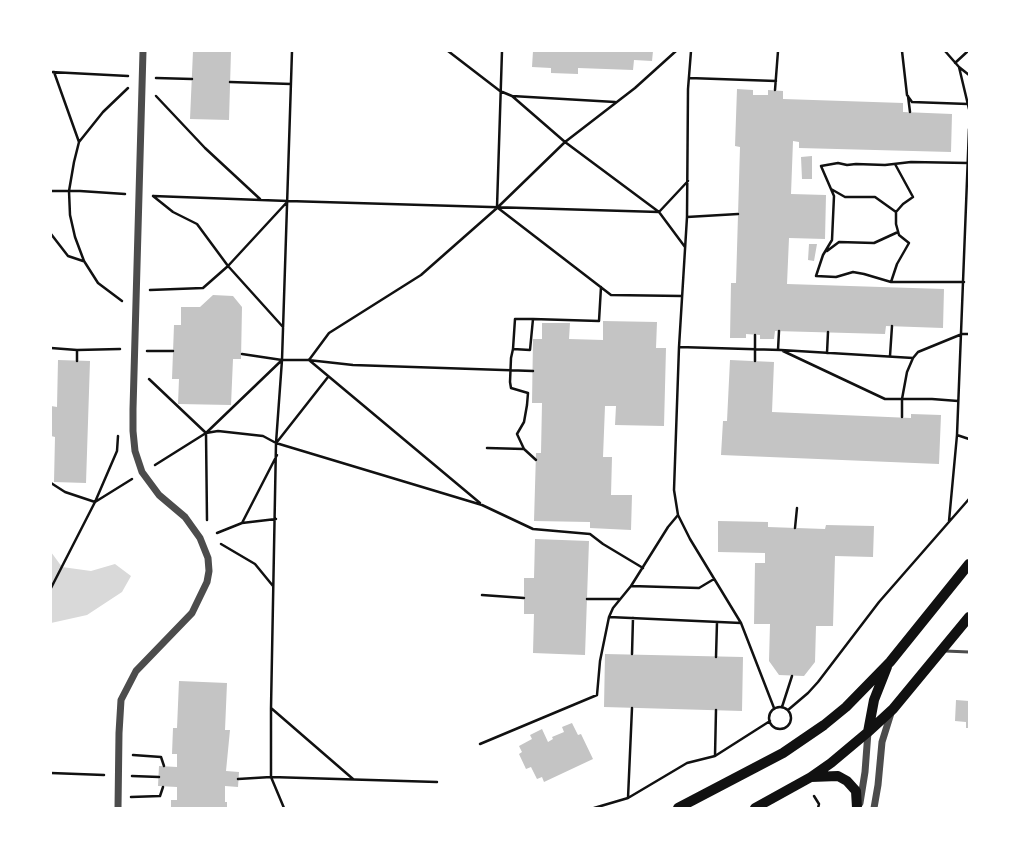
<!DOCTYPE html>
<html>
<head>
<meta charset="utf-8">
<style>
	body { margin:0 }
	#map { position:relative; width:1020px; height:859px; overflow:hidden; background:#fff; font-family:Raleway,sans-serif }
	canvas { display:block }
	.frame { position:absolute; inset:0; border:52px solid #fff; pointer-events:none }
</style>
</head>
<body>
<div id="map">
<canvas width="1020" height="859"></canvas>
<div class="frame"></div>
</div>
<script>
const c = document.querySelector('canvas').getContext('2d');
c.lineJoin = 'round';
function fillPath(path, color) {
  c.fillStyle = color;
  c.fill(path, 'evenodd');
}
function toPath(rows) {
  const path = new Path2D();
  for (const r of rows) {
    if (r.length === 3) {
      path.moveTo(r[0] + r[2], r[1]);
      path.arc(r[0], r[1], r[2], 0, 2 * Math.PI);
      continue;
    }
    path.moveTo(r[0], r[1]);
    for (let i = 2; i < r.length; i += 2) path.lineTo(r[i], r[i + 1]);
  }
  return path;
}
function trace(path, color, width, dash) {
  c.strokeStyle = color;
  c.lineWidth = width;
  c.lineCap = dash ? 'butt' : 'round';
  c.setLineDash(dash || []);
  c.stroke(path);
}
const water = toPath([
	[51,552,62,567,91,571,115,564,131,576,122,592,87,615,51,623]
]);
const building = toPath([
	[193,51,231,51,229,120,190,119],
	[533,51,653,51,652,61,634,60,633,70,578,68,578,74,551,73,551,68,532,67],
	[737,89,753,90,753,95,768,95,768,90,783,91,783,99,903,103,903,112,952,114,951,152,799,148,799,142,793,141,791,194,826,195,825,239,789,238,787,284,944,289,943,328,886,326,885,334,775,331,774,339,760,339,760,335,746,334,746,338,730,338,731,283,736,283,740,147,735,146],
	[812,156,812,179,802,179,801,157],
	[809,244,817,244,814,261,808,260],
	[213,295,233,296,242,307,241,359,233,359,231,405,178,404,179,379,172,379,174,325,181,325,181,307,200,307],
	[603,321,657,322,656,348,666,348,664,426,615,425,616,406,605,406,603,457,612,457,611,495,632,495,631,530,590,528,590,522,534,521,536,453,541,453,542,403,532,403,533,339,542,339,542,323,570,323,569,339,603,340],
	[58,360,90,361,86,483,54,482,55,437,51,436,51,406,57,407],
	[730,360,774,362,772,412,911,418,911,414,941,415,939,464,721,455,723,421,727,421],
	[718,521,768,522,768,527,825,529,826,525,874,526,873,557,835,556,833,626,816,626,815,662,804,676,779,675,769,661,770,624,754,624,755,563,765,563,765,553,718,552],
	[535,539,589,541,585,655,533,653,534,614,524,614,524,578,534,578],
	[605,654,743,657,742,711,604,707],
	[179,681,227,683,225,730,230,730,226,771,239,772,238,787,225,786,225,802,227,802,227,808,171,808,171,800,177,800,177,787,158,786,159,766,177,767,177,754,172,754,173,728,177,728],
	[956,700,969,701,969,728,966,728,966,722,955,721],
	[572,723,578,735,581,734,593,759,544,782,542,777,537,779,531,767,526,769,519,754,522,752,519,746,532,739,530,735,542,729,548,742,553,739,552,737,564,732,562,727]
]);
const path = toPath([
	[448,51,500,91,512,96,565,142,659,212,685,247],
	[691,51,688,89,687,217,679,347,674,490,678,515,690,539,741,623,774,708],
	[902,51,907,95,912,102,968,104],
	[945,51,959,67,969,75],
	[955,63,968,51],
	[959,67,969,109],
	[51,72,128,76],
	[54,72,79,142],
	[156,78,192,79],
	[689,78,776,81],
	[230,82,291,84],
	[775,90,778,51],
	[156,96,205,148,260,199],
	[512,96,615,102],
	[908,96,910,112],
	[831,189,845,197,875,197,896,212],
	[51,191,80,191,125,194],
	[153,196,288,201,659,212,688,181],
	[153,196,173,212,197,224,228,266,283,327],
	[497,207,502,51],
	[498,208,611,295,682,296],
	[687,217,738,214],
	[51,234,68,256,83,261],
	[827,251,839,242,874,243,898,232],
	[891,282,897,264,909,243,899,235,896,224,896,212,903,204,913,197,895,164],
	[964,282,891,282,864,274,853,272,836,277,816,276,823,255,832,240,834,196,821,166,838,163,847,165,856,164,885,165,911,162,968,163],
	[150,290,203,288,228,266,288,201],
	[122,301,98,283,84,261,75,237,70,215,69,191,74,162,79,142,103,112,128,88],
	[679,347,781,350,913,358],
	[51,348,77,350,120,349],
	[513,349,515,319,533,319],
	[778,350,779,331],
	[147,351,173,351],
	[783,351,885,399,932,399,958,401],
	[827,353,828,332],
	[242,354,282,360,276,443,271,708,271,777,284,808],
	[890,356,892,326],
	[282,360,292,51],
	[309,360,329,333,421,275,497,208,565,142,635,88,676,51],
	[309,360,480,503],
	[77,361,77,350],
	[755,361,755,335],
	[149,379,206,433,207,520],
	[902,417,902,399,907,372,913,358,918,352,962,334,969,334],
	[206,433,218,431,263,436,276,443,482,505,533,529,590,534,603,544,643,568],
	[957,435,969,439],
	[277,442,328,377],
	[487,448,524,449,517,434,524,422,527,405,528,393,511,388,510,382,511,358,513,349,530,350,533,319,599,321,601,287],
	[524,449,536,460],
	[155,465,206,433,282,360,308,360,353,365,533,371],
	[51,483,65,492,95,502],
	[95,502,132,479],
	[949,521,957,435,969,129],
	[242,523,277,455],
	[795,528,797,508],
	[217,533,242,523,276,519],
	[221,544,255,564,273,586],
	[631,586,699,588,714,579],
	[51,588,95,502,117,451,118,436],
	[482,595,524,598],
	[587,599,619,599],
	[609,617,741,623],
	[632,654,633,618],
	[716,657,717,622],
	[782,707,792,676],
	[780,718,11],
	[271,708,353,779],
	[788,710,808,693,818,682,879,602,969,499],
	[480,744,597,695,600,661,609,617,613,608,631,586,668,527,678,515],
	[133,755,161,757,164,766],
	[715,756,716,710],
	[51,773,104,775],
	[132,776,159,777],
	[238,779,271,777,437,782],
	[814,796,819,804,818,808],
	[131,797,160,796,163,787],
	[628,798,632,708],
	[594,808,628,798,687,763,715,756,770,721]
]);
const service = toPath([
	[945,651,969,652]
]);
const tertiary = toPath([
	[860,803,865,772,868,732],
	[118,808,119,733,121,700,136,671,192,613,207,582,209,571,208,558,200,538,185,517,159,495,142,472,135,451,133,431,133,409,143,51],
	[874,808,878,785,882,742,892,710]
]);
const primary = toPath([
	[868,732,874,700,887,667],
	[811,777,838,776,847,781,856,791,857,808],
	[678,808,783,753,824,725,846,707,890,662,969,564],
	[755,808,811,777,831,763,868,732,893,709,969,617]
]);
fillPath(water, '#d9d9d9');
fillPath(building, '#c4c4c4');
trace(path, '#111', 2.5);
trace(service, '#4c4c4c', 3);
trace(tertiary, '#4c4c4c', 7);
trace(primary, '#111', 10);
</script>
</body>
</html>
